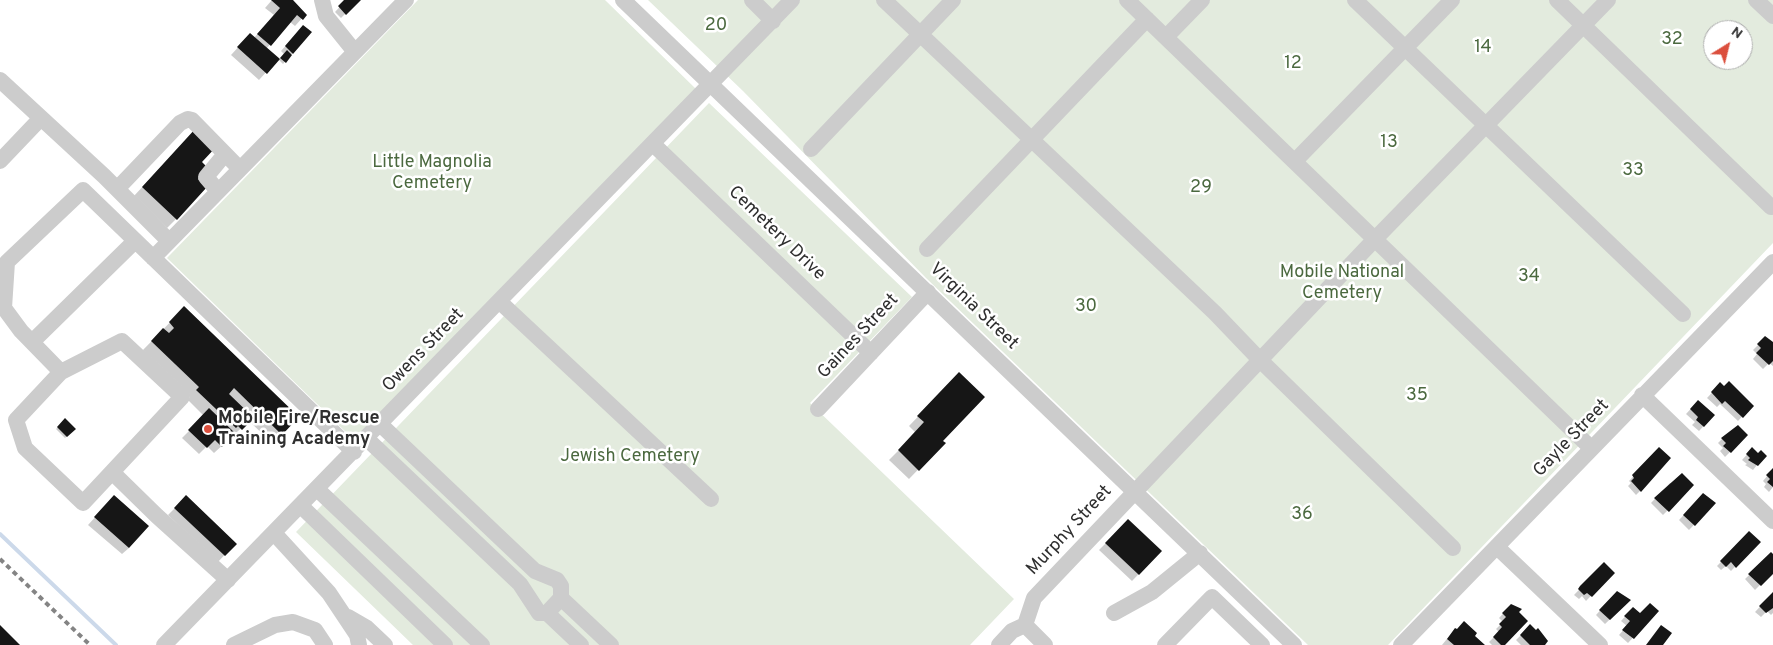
<!DOCTYPE html>
<html>
<head>
<meta charset="utf-8">
<style>
	body { margin:0 }
	#map { position:relative; width:1773px; height:645px; overflow:hidden; background:#fff; font-family:Overpass,sans-serif }
	canvas { display:block }
	.north { position:absolute; left:1703px; top:20px; width:50px; height:50px; box-sizing:border-box; background:#fff; border:1px solid #acacac; border-radius:50%; rotate:36deg; font-size:14px; font-weight:700; line-height:20px; text-align:center; color:#2f2f2f }
	.north::after { content:''; display:block; margin:auto; width:18px; height:22px; background:#db4f3d; clip-path:polygon(50% 0,100% 100%,50% 72%,0 100%) }
</style>
</head>
<body>
<div id="map">
<canvas width="1773" height="645"></canvas>
<div class="north">N</div>
</div>
<script>
const c = document.querySelector('canvas').getContext('2d');
c.lineJoin = 'round';
function fillPath(path, color) {
  c.fillStyle = color;
  c.fill(path, 'evenodd');
}
function toPath(rows) {
  const path = new Path2D();
  for (const r of rows) {
    path.moveTo(r[0], r[1]);
    for (let i = 2; i < r.length; i += 2) path.lineTo(r[i], r[i + 1]);
  }
  return path;
}
function trace(path, color, width, dash) {
  c.strokeStyle = color;
  c.lineWidth = width;
  c.lineCap = dash ? 'butt' : 'round';
  c.setLineDash(dash || []);
  c.stroke(path);
}
function drawText(font, color, halo, rows, align = 'center') {
  c.font = font + ' Overpass,sans-serif';
  c.lineWidth = 5;
  c.setLineDash([]);
  c.textBaseline = 'middle';
  c.strokeStyle = halo;
  c.fillStyle = color;
  for (const [text, x, y, turn = 0] of rows) {
    c.save();
    c.translate(x, y);
    c.rotate((+turn || 0) * Math.PI / 180);
    c.textAlign = isNaN(turn) ? turn : align;
    if (halo) c.strokeText(text, 0, 0);
    c.fillText(text, 0, 0);
    c.restore();
  }
}
const green = toPath([
	[418,0,605,0,696,89,354,440,167,258],
	[648,0,1773,0,1773,243,1388,645,1308,645,926,278,743,91],
	[1713,30,1743,30,1743,60,1713,60],
	[709,103,912,297,810,403,1014,599,970,645,413,645,296,532]
]);
const shadow = toPath([
	[272,0,288,0,305,15,295,26,290,22,266,49,278,59,259,80,231,55,243,42,254,38,274,15,265,8],
	[346,0,359,0,341,18,335,12],
	[299,31,310,33,283,64,279,60,284,54,281,51],
	[187,139,197,180,176,219,167,228,133,197],
	[184,308,297,417,272,443,249,421,214,453,207,446,199,454,182,438,204,416,188,400,190,397,142,351],
	[1765,338,1773,345,1773,366,1769,363,1763,369,1753,359,1757,354,1753,350],
	[959,374,941,441,944,443,909,479,889,460,916,433,909,426],
	[1720,384,1752,406,1738,421,1720,404,1717,407,1707,398],
	[1698,401,1714,415,1699,431,1692,425,1695,422,1686,414],
	[65,420,74,429,65,438,56,429],
	[1747,435,1725,457,1720,451,1723,448,1718,443,1722,439],
	[1659,448,1640,491,1636,495,1628,486,1631,483,1629,481],
	[1752,449,1757,465,1753,470,1745,465,1747,464,1742,460],
	[1773,469,1773,487,1769,492,1764,487,1766,484,1763,481],
	[1670,483,1693,485,1663,515,1651,503],
	[1703,495,1714,504,1689,530,1679,520],
	[186,497,235,544,217,563,168,515],
	[108,503,129,548,122,554,88,525],
	[1128,521,1160,552,1132,581,1099,550],
	[1749,533,1759,542,1731,571,1726,566,1721,570,1717,566],
	[1771,554,1773,556,1773,572,1755,590,1745,579],
	[1604,564,1613,573,1586,601,1582,596,1579,599,1574,595],
	[1617,592,1629,601,1605,624,1596,615],
	[1773,593,1773,613,1771,615,1767,611,1761,617,1755,612],
	[1511,605,1503,645,1492,645,1489,642,1499,632,1496,629,1503,622,1499,618],
	[1633,608,1640,615,1657,612,1628,643,1619,635,1627,626,1621,621],
	[1530,626,1543,645,1521,645,1516,640],
	[1455,629,1473,636,1483,645,1442,645]
]);
const stream = toPath([
	[0,534,116,645]
]);
const building = toPath([
	[271,0,293,0,307,15,303,20,297,15,271,46,257,34,280,8],
	[344,0,361,0,346,15,338,6],
	[303,25,312,32,293,54,285,46],
	[250,33,280,59,267,74,237,47],
	[287,50,292,55,286,63,280,58],
	[196,128,216,147,202,162,208,168,198,179,207,187,177,220,142,187],
	[184,306,299,417,282,435,234,388,229,394,254,418,242,430,238,426,236,428,196,390,199,387,151,341,163,328,169,333,174,328,169,322],
	[1765,336,1773,342,1773,361,1769,365,1756,353,1761,348,1757,344],
	[959,372,985,397,943,441,946,443,919,471,898,450,924,422,917,416],
	[1729,381,1754,406,1743,418,1725,401,1722,404,1711,392,1720,382,1724,386],
	[1698,400,1715,415,1704,427,1696,420,1698,417,1690,409],
	[209,408,235,433,222,447,215,440,207,448,188,430],
	[65,418,76,429,67,437,57,427],
	[1738,425,1748,435,1731,453,1723,446,1726,443,1721,438],
	[1659,447,1671,458,1641,492,1631,481,1634,478,1632,475],
	[1752,447,1758,453,1761,450,1767,456,1758,466,1748,460,1750,458,1746,454],
	[1773,468,1773,487,1767,482,1770,479,1766,475],
	[1682,473,1694,485,1669,512,1654,498],
	[1703,493,1716,503,1695,526,1683,515],
	[114,495,149,526,129,548,94,517],
	[186,495,237,544,225,556,174,508],
	[1128,519,1162,551,1139,575,1105,543],
	[1749,531,1761,542,1736,568,1731,562,1726,567,1720,561],
	[1771,552,1773,554,1773,574,1761,586,1748,574],
	[1604,562,1615,573,1592,597,1587,593,1584,595,1578,589,1580,586],
	[1617,591,1631,600,1610,620,1599,610],
	[1773,592,1773,608,1766,613,1759,606],
	[1650,603,1659,611,1634,639,1622,630,1630,621,1624,616,1633,607,1640,613],
	[1511,604,1522,609,1519,612,1528,621,1505,645,1501,645,1493,637,1502,627,1499,624,1506,617,1502,613],
	[1464,621,1477,633,1475,636,1485,645,1454,645,1447,639,1455,628,1457,629],
	[1530,624,1536,630,1538,628,1548,641,1545,645,1530,645,1520,635],
	[0,625,20,645,0,645],
	[1661,625,1672,633,1663,645,1646,645]
]);
const minor = toPath([
	[322,0,326,16,355,52],
	[623,0,1294,645],
	[752,0,773,21],
	[884,0,1215,313,1260,360,1453,548],
	[1127,0,1591,448],
	[1355,0,1683,314],
	[1557,0,1771,207],
	[1756,0,1773,16],
	[1166,37,1202,0],
	[0,80,104,176,169,241],
	[653,144,871,353],
	[811,149,953,0],
	[0,161,41,118],
	[1295,161,1452,0],
	[117,189,180,123,188,119,192,120,240,169],
	[218,191,206,177,225,154],
	[927,249,1147,19],
	[153,258,406,0],
	[500,302,711,499],
	[122,341,182,397,83,503,25,448,16,420,61,372,122,341],
	[32,342,135,241],
	[61,372,21,331,4,308,7,262,83,190,354,452],
	[1642,395,1773,521],
	[818,409,928,292],
	[366,438,520,584,539,613,547,613,561,598,561,586,557,580,535,571,380,424],
	[112,472,157,516,228,580],
	[317,489,482,645],
	[301,506,445,645],
	[274,533,329,593,357,635,359,645],
	[1497,547,1600,645],
	[561,598,611,645],
	[547,613,581,645],
	[1114,613,1152,592,1200,553],
	[348,617,367,628,385,645],
	[1025,625,1045,645],
	[164,645,792,0],
	[234,645,275,625,293,622,315,630,325,645],
	[999,645,1012,631,1025,625,1034,598,1375,239,1608,0],
	[1165,645,1212,597,1262,645],
	[1401,645,1773,262]
]);
const rail = toPath([
	[0,559,90,645]
]);
const markers = [
	[208,429,5,"#db4f3d"]
];
const parkNames = [
	["20",716,26],
	["32",1672,40],
	["14",1483,48],
	["12",1293,64],
	["13",1389,143],
	["Little Magnolia",432,163],
	["Cemetery",432,184],
	["33",1633,171],
	["29",1201,188],
	["Mobile National",1342,273],
	["Cemetery",1342,294],
	["34",1529,277],
	["30",1086,307],
	["35",1417,396],
	["Jewish Cemetery",630,457],
	["36",1302,515]
];
const streetNames = [
	["Cemetery Drive",776,234,44],
	["Virginia Street",973,307,44],
	["Gaines Street",859,337,-47],
	["Owens Street",424,351,-46],
	["Gayle Street",1572,439,-46],
	["Murphy Street",1070,531,-47]
];
const poiNames = [
	["Mobile Fire/Rescue",218,419],
	["Training Academy",218,440]
];
fillPath(green, '#e3ebde');
fillPath(shadow, '#0003');
trace(stream, '#ccd9ea', 4);
fillPath(building, '#161616');
trace(minor, '#ccc', 16);
trace(rail, '#848484', 4, [5, 4]);
for (const [x, y, r, color] of markers) {
  const dot = new Path2D();
  dot.arc(x, y, r, 0, 2 * Math.PI);
  c.fillStyle = color;
  c.fill(dot);
  trace(dot, '#fff', 2);
}
drawText('18px', '#4b693f', '#fff', parkNames);
drawText('18px', '#2f2f2f', '#fff', streetNames);
drawText('bold 18px', '#2f2f2f', '#fff', poiNames, 'left');
</script>
</body>
</html>
